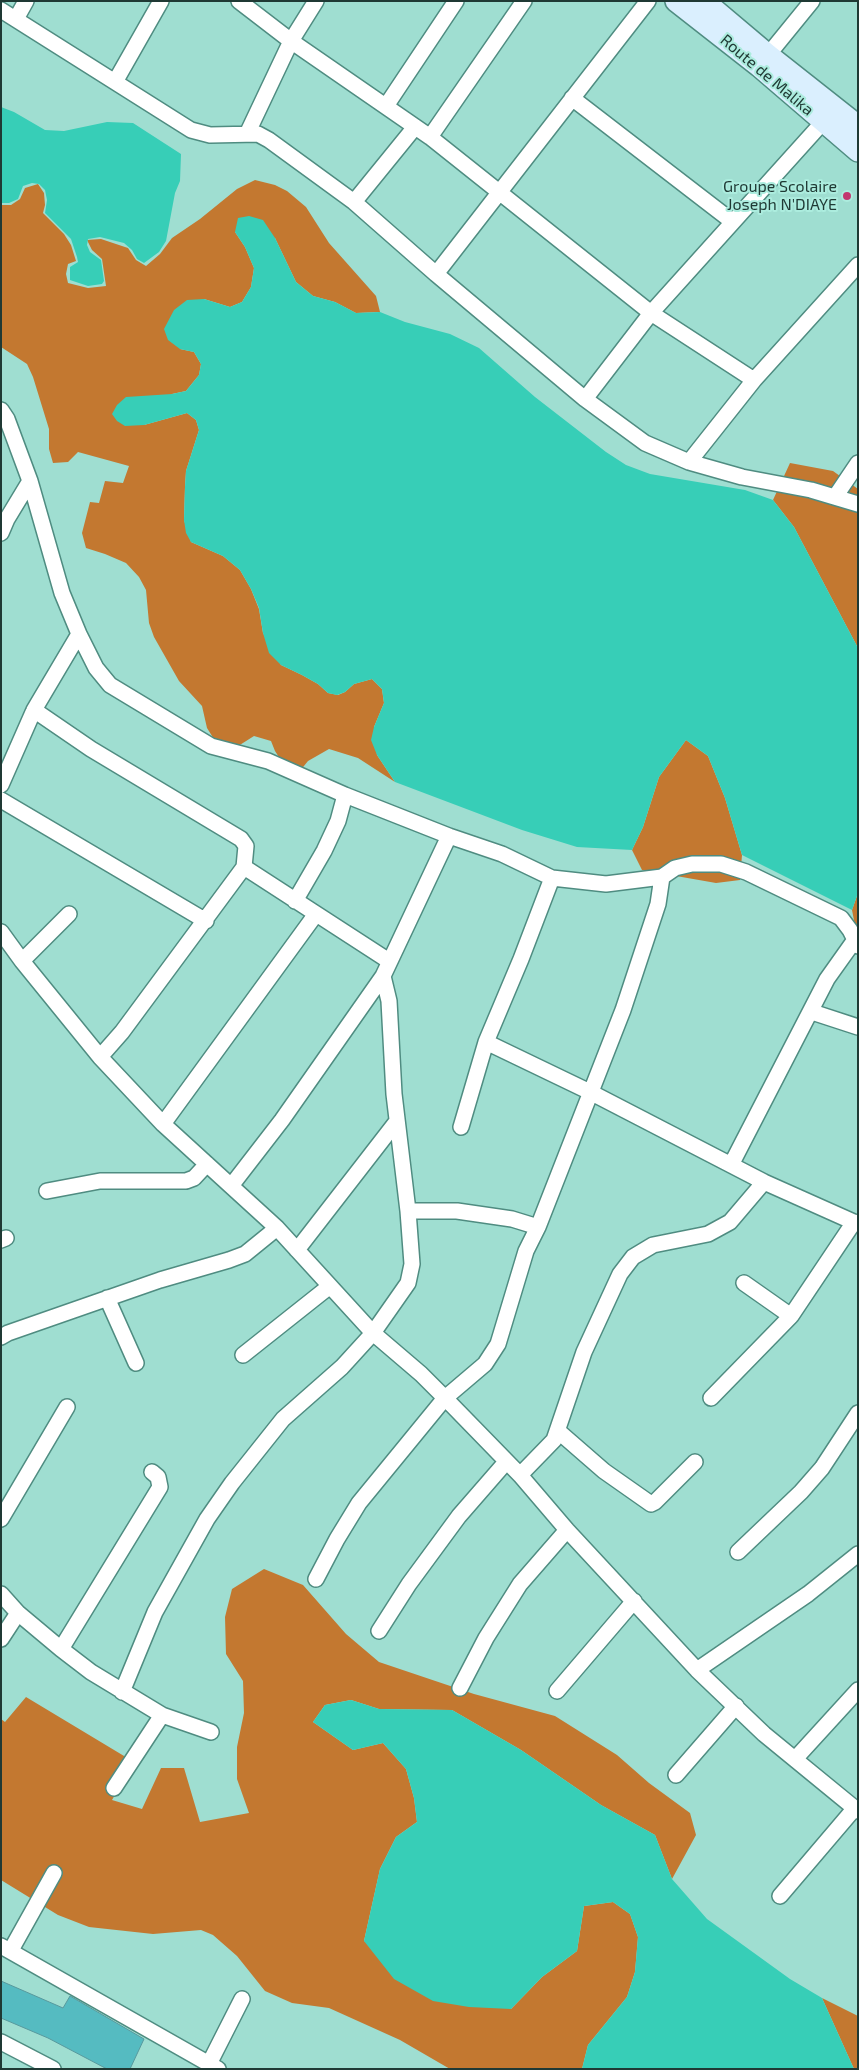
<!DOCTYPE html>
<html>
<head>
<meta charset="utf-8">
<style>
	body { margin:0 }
	#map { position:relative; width:859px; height:2070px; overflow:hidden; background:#9fded1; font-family:"Exo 2",sans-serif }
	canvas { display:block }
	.frame { position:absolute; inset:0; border:2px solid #1f3934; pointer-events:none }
</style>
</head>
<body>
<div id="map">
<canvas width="859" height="2070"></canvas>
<div class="frame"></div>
</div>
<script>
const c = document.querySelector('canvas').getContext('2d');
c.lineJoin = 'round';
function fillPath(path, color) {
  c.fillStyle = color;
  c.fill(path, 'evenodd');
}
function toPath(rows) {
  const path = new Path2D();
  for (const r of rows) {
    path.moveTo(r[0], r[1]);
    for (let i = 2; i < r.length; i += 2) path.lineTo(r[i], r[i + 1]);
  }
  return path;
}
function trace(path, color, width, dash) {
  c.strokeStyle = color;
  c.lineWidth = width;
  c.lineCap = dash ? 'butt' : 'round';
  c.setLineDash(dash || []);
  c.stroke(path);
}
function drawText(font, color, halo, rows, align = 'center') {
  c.font = font + ' "Exo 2",sans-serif';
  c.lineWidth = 4;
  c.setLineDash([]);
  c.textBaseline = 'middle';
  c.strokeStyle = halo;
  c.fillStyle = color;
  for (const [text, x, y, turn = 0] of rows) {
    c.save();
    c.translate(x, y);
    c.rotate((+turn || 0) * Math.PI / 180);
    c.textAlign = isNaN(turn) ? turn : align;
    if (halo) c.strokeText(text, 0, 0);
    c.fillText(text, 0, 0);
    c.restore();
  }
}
const forest = toPath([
	[255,180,275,185,287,191,306,207,329,243,376,296,380,312,356,313,335,302,313,296,296,282,275,238,235,232,245,247,254,268,251,287,242,302,230,307,204,299,180,349,194,352,201,364,199,375,186,391,172,394,144,425,187,413,196,420,199,430,186,471,185,487,184,520,191,542,223,556,240,570,251,589,259,609,263,633,281,665,302,675,318,684,328,693,338,695,345,692,354,684,372,679,382,689,384,703,374,727,377,755,395,782,358,758,329,749,308,761,295,777,286,768,275,751,271,741,254,736,224,755,207,728,202,706,179,681,154,637,149,623,146,590,139,577,126,563,105,554,86,548,82,533,90,502,99,503,105,481,123,483,129,466,78,452,68,462,53,463,49,449,49,429,33,377,27,364,1,347,1,205,11,205,20,199,25,188,38,184,44,193,45,205,43,213,64,234,71,245,76,261,68,264,66,274,68,283,88,288,106,286,102,259,92,250,87,240,101,239,128,248,136,260,146,266,160,254,172,238,200,219,237,189],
	[790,463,833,471,858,489,858,648,794,527,773,500],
	[686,740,708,756,725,798,742,855,740,880,716,883,642,870,632,850,643,827,659,777],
	[858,893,858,941,852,910],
	[264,1569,303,1585,346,1634,379,1662,474,1694,555,1716,617,1755,649,1783,690,1813,696,1835,672,1879,655,1835,601,1805,521,1750,452,1710,379,1709,351,1700,325,1705,313,1722,353,1750,383,1743,406,1769,414,1798,417,1822,396,1837,380,1869,364,1941,511,2009,542,1977,577,1951,584,1906,613,1902,630,1914,638,1937,635,1972,627,1997,588,2045,582,2069,450,2069,400,2040,329,2008,292,2003,265,1991,237,1956,213,1935,201,1930,153,1934,89,1927,58,1915,1,1880,1,1719,5,1722,26,1697,134,1762,112,1800,142,1809,161,1768,184,1768,200,1822,249,1813,237,1779,237,1747,244,1713,243,1681,226,1654,225,1617,232,1589],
	[822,1998,858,2016,858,2069,854,2069]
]);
const water = toPath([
	[1,107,14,112,45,130,64,131,107,122,133,123,181,154,180,181,175,193,166,241,159,252,144,263,137,259,132,250,124,243,100,237,88,239,87,245,90,252,101,260,104,281,102,284,88,286,70,280,70,267,78,262,77,257,71,239,45,213,47,200,45,190,39,184,32,183,23,186,18,199,9,203,1,203],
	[249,216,263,220,275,238,296,282,313,296,335,302,356,313,380,312,405,322,450,334,479,348,535,397,606,452,626,465,650,474,745,490,773,500,794,527,858,648,858,893,852,910,742,855,725,798,708,756,686,740,659,777,643,827,632,850,577,847,522,830,395,782,377,755,371,740,374,727,384,703,382,689,372,679,354,684,345,692,337,695,328,693,318,684,302,675,281,665,269,653,263,633,259,608,251,589,240,570,223,556,191,542,186,533,184,520,185,487,186,471,199,430,196,420,187,413,144,425,125,426,117,421,112,414,117,405,126,397,172,394,186,391,199,375,201,364,194,352,180,349,168,340,164,329,174,310,187,300,204,299,230,307,242,302,251,287,254,268,245,247,235,232,238,218],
	[351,1700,379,1709,452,1710,521,1750,601,1805,655,1835,672,1879,707,1919,790,1979,822,1998,854,2069,582,2069,588,2045,627,1997,635,1972,638,1937,630,1914,613,1902,584,1906,577,1951,542,1977,511,2009,469,2007,433,2001,394,1979,364,1941,380,1869,396,1837,417,1822,414,1798,406,1769,383,1743,353,1750,313,1722,325,1705]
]);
const building = toPath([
	[1,1981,63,2008,70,1996,144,2039,130,2069,107,2069,48,2038,1,2018,1,1981]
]);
const street = toPath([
	[239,1,291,41,430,137,651,313,754,380],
	[1,10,191,130,210,135,258,134,269,140,354,202,436,274,585,399,645,443,689,462,742,477,811,490,858,504],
	[16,19,26,1],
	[768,55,812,1],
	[115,82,161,1],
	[572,98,733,222],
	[386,106,456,1],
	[247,134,291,41,316,1],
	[430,137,524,1],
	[354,202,415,127],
	[436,274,648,1],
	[585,399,651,313,823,122],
	[1,410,7,419,30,481,62,593,79,634,96,668,110,685,211,746,268,761,345,795,449,836,383,976,282,1120,231,1186],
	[689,462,754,380,858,265],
	[835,497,858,463],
	[1,533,7,519,30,481],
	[34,710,91,749,241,839,246,846,244,867,122,1032,100,1057],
	[1,785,34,710,79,634],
	[1,800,206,921],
	[449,836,502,854,552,878,606,884,662,877,675,868,692,864,721,864,746,872,841,918,850,930,858,946],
	[244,867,389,961],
	[295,901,324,851,338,821,345,795],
	[1,932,22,961,100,1057,163,1124,277,1228,373,1333,421,1374,445,1398,520,1475,567,1530,697,1670,764,1734,858,1811],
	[22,961,69,914],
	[812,1012,858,1027],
	[486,1042,590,1092,764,1182,858,1224],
	[163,1124,316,914],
	[461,1127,486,1042,521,959,552,878],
	[731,1165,827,979,854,941],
	[47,1191,100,1181,186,1181,194,1178,207,1164],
	[408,1211,457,1211,512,1219,538,1227],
	[1,1240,6,1238],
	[297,1250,397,1121],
	[744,1283,791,1316,854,1222],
	[107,1298,136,1363],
	[1,1337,8,1333,160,1280,229,1260,245,1254,277,1228],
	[243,1355,330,1286],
	[711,1398,791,1316],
	[558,1431,604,1471,651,1504,655,1502,695,1462],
	[520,1475,554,1440,584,1352,620,1274,633,1257,653,1245,708,1234,730,1222,764,1182],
	[1,1519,67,1407],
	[738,1552,801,1492,822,1468,858,1413],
	[316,1579,337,1539,359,1503,445,1398,485,1364,498,1344,526,1251,538,1227,623,1010,658,904,662,877],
	[1,1594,18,1613,61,1649,91,1672,162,1715,211,1732],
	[379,1631,409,1584,459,1516,506,1462],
	[1,1639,18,1613],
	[61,1649,160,1487,158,1477,152,1472],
	[697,1670,808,1594,858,1554],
	[460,1688,486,1638,520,1584,567,1530],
	[557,1691,634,1601],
	[122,1692,155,1612,207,1519,232,1483,283,1419,342,1367,373,1333,408,1283,412,1264,408,1211,394,1094,389,1001,383,976],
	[795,1759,858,1690],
	[676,1775,736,1706],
	[114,1788,162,1715],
	[780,1896,854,1809],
	[1,1946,218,2069],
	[11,1950,54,1873],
	[1,2042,53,2069],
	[209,2064,242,1999]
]);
const secondary = toPath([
	[676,1,759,66,858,151],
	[704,1,768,55,858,126]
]);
const markers = [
	[847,196,5,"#c2376f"]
];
const streetNames = [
	["Route de Malika",767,75,40]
];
const poiNames = [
	["Groupe Scolaire",837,187],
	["Joseph N'DIAYE",837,205]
];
fillPath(forest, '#c37830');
fillPath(water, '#37ceb7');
fillPath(building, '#55bbc1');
trace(building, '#58999d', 1);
trace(street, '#4f8c81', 18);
trace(secondary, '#4f8c81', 24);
trace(street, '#fff', 15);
trace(secondary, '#daeffe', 21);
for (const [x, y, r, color] of markers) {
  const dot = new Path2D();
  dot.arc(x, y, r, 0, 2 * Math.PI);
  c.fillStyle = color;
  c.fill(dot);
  trace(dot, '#acecde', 2);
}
drawText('16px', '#1f3934', '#acecde', streetNames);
drawText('16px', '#1f3934', '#acecde', poiNames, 'right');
</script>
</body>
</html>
